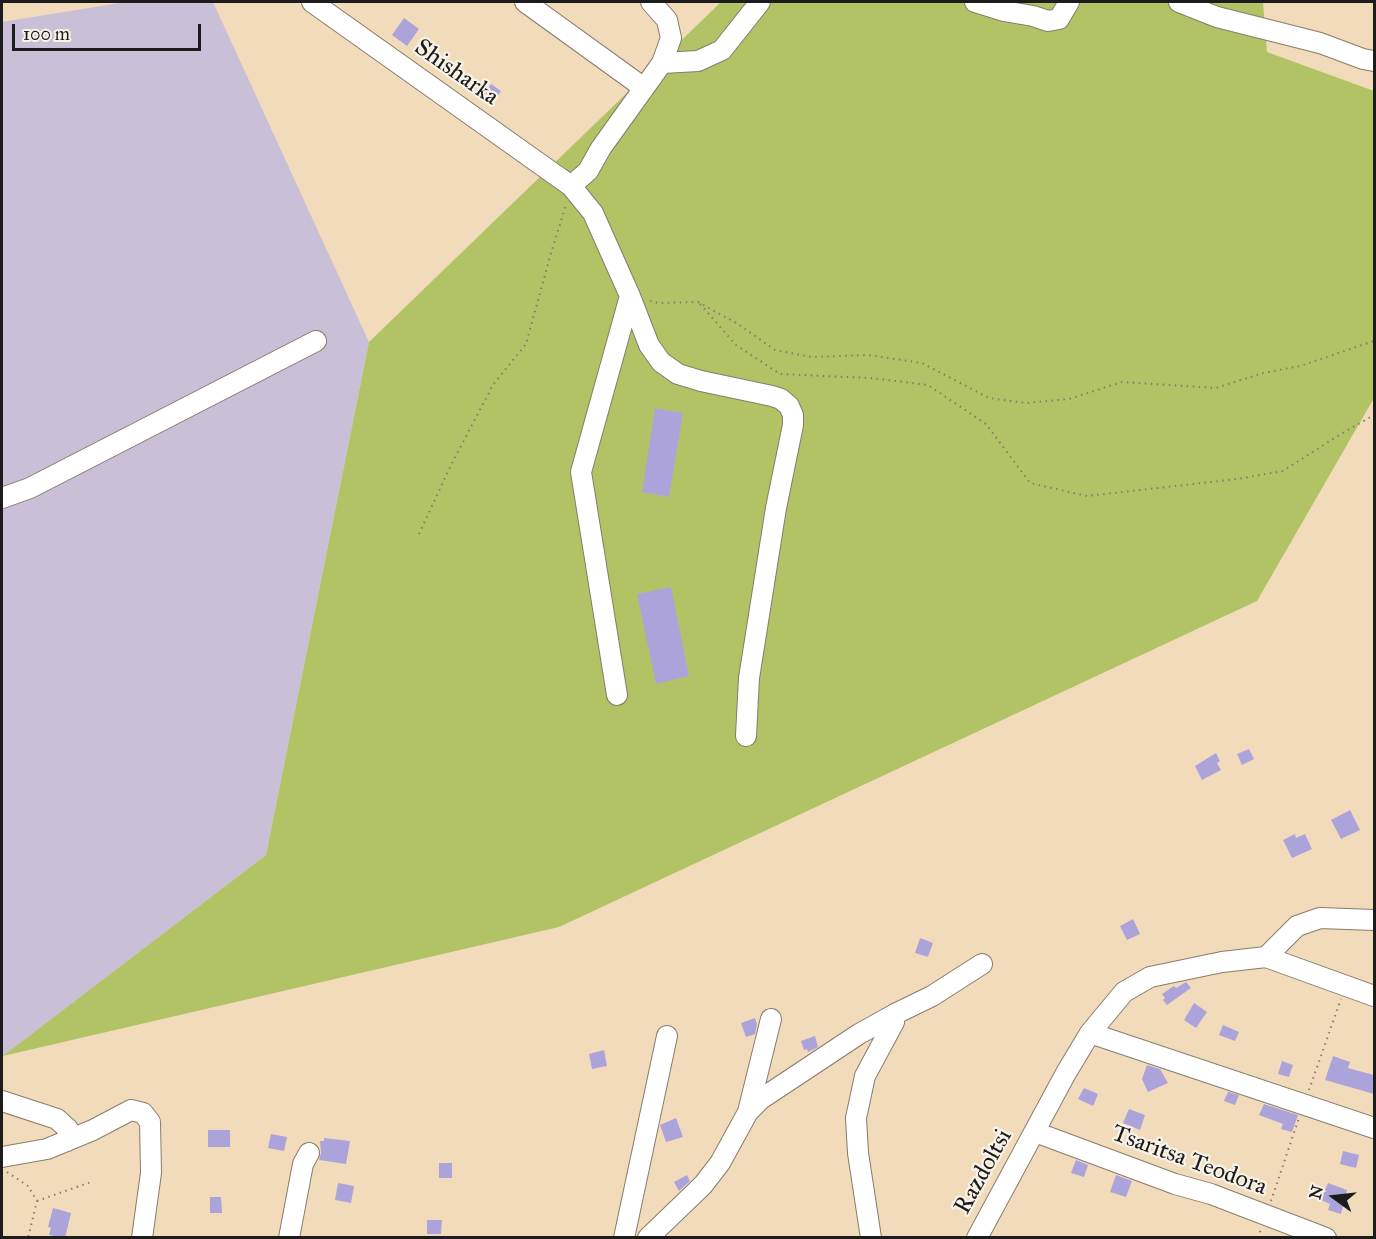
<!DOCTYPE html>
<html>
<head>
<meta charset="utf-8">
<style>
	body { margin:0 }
	#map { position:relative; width:1376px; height:1239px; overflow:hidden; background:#f2dbbb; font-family:"IM FELL Great Primer",serif }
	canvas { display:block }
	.frame { position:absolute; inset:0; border:3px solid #1c1c1c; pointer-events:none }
	.north { position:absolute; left:1304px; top:1167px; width:60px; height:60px; -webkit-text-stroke:4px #f7f3e8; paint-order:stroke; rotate:285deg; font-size:16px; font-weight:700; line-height:24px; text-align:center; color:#1c1c1c }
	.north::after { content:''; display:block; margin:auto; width:21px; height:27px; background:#1c1c1c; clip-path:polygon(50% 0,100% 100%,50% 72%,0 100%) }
	.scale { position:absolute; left:12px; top:24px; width:189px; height:27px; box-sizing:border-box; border:3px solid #1c1c1c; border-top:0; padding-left:8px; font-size:18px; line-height:21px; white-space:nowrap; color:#1c1c1c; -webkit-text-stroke:4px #f7f3e8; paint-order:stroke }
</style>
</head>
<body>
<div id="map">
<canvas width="1376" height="1239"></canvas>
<div class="frame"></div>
<div class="north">N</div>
<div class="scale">100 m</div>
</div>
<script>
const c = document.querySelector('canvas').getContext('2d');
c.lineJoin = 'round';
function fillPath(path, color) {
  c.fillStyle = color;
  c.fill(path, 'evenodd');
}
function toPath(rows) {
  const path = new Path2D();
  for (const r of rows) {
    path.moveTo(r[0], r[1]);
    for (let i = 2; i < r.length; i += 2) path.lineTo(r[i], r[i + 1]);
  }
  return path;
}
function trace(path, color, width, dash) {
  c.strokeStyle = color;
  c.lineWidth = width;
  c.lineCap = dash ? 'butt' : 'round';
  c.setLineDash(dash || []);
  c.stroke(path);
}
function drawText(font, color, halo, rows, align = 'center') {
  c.font = font + ' "IM FELL Great Primer",serif';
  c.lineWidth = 4.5;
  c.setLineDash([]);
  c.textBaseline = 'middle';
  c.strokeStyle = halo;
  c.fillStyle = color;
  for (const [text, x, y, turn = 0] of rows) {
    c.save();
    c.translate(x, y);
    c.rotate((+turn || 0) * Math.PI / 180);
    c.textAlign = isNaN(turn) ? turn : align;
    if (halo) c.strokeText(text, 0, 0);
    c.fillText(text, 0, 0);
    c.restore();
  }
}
const industrial = toPath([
	[126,2,213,2,369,342,266,855,2,1057,2,22]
]);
const green = toPath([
	[721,2,1263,2,1267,52,1374,91,1374,398,1257,601,559,927,3,1056,266,855,369,342]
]);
const building = toPath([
	[404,18,419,29,407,46,392,35],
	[491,84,501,91,495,100,485,93],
	[655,408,683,413,669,497,642,492],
	[671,587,689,676,656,684,637,594],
	[1249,749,1254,759,1242,765,1237,754],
	[1216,753,1220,761,1217,763,1221,770,1202,780,1195,766],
	[1350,810,1360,830,1341,839,1331,820],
	[1295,834,1296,838,1305,834,1312,849,1292,858,1283,840],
	[1133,919,1140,934,1127,940,1120,926],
	[920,938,933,943,928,957,915,953],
	[1186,982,1191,988,1167,1005,1163,1000,1165,998,1162,994,1174,986,1176,988],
	[1194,1003,1207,1012,1196,1028,1184,1020],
	[755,1018,757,1024,755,1034,746,1037,741,1023],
	[1223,1025,1239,1032,1235,1041,1219,1035],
	[815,1036,818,1047,808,1052,807,1049,804,1050,801,1041],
	[604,1050,607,1066,592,1069,589,1054],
	[1333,1056,1350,1062,1348,1068,1374,1075,1374,1094,1325,1080],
	[1282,1061,1293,1065,1289,1077,1278,1074],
	[1147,1065,1160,1069,1168,1083,1148,1092,1142,1079],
	[1084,1088,1098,1094,1093,1106,1078,1099],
	[1228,1092,1239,1095,1235,1105,1224,1101],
	[1264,1104,1298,1115,1292,1132,1281,1129,1283,1124,1259,1115],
	[1129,1109,1145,1115,1140,1130,1123,1123],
	[676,1118,683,1137,666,1142,660,1125],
	[208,1130,230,1130,230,1147,208,1147],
	[271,1134,287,1137,284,1151,268,1148],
	[324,1138,350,1141,346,1164,319,1160,321,1153,320,1141,324,1141],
	[1343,1151,1359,1155,1356,1168,1340,1164],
	[1076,1160,1088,1165,1084,1177,1071,1173],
	[439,1163,452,1163,452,1178,439,1178],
	[687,1175,690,1181,679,1191,674,1182],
	[1116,1175,1132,1181,1126,1197,1110,1192],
	[338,1183,354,1186,351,1203,335,1200],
	[1328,1183,1347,1190,1341,1214,1328,1210,1330,1204,1321,1200],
	[210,1197,221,1197,222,1213,210,1213],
	[53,1208,71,1213,65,1238,49,1235,51,1228,48,1227],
	[427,1220,442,1220,441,1234,427,1234]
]);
const path = toPath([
	[650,301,658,303,698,302,738,324,775,350,812,357,868,355,922,363,989,398,1026,403,1069,399,1122,382,1216,388,1263,373,1300,366,1374,341],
	[700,304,736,345,780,374,871,378,928,385,986,424,1030,483,1087,496,1237,479,1283,471,1336,437,1374,415],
	[419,534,451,465,493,385,526,344,551,253,566,205],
	[1309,1090,1341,999],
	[7,1172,28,1186,37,1201,28,1238],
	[37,1201,91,1182],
	[1271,1201,1299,1118],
	[1258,1238,1261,1229]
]);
const minor = toPath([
	[312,2,571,186,593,213,630,296,649,345,661,362,678,374,701,381,772,396,781,399,789,406,793,415,793,425,776,508,749,678,746,736],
	[525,2,644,88],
	[975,2,1004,11,1033,16,1048,21,1059,19,1069,2],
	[1179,2,1217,17,1320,43,1363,59,1374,61],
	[662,63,698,61,722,50,760,2],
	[571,186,588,171,601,148,662,63,671,38,667,20,651,2],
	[2,498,30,488,316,341],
	[617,695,581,472,630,296],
	[1266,957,1374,996],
	[1090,1033,1374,1128],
	[2,1101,57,1119,68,1129,67,1141],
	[748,1112,771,1019],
	[1035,1132,1175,1184,1211,1194,1326,1238],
	[2,1157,47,1149,93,1130,131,1110,143,1113,150,1122,151,1173,142,1238],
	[289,1238,303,1164,309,1153],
	[624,1238,667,1036],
	[648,1238,703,1185,720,1163,748,1112,761,1099,859,1034,895,1014],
	[871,1238,858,1153,856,1118,865,1076,894,1022,895,1014,932,996,982,964],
	[977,1238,1066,1073,1090,1033,1124,992,1150,977,1222,962,1266,957,1297,926,1320,918,1374,920]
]);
const streetNames = [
	["Shisharka",456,73,35],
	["Tsaritsa Teodora",1189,1161,20],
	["Razdoltsi",984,1172,-61]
];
fillPath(industrial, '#c9bfd7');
fillPath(green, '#b2c366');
fillPath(building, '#ada3db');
trace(minor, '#877c6c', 22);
trace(path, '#877c6c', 2, [1.5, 4.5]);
trace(minor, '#fff', 20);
drawText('24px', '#1c1c1c', '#f7f3e8', streetNames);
</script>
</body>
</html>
